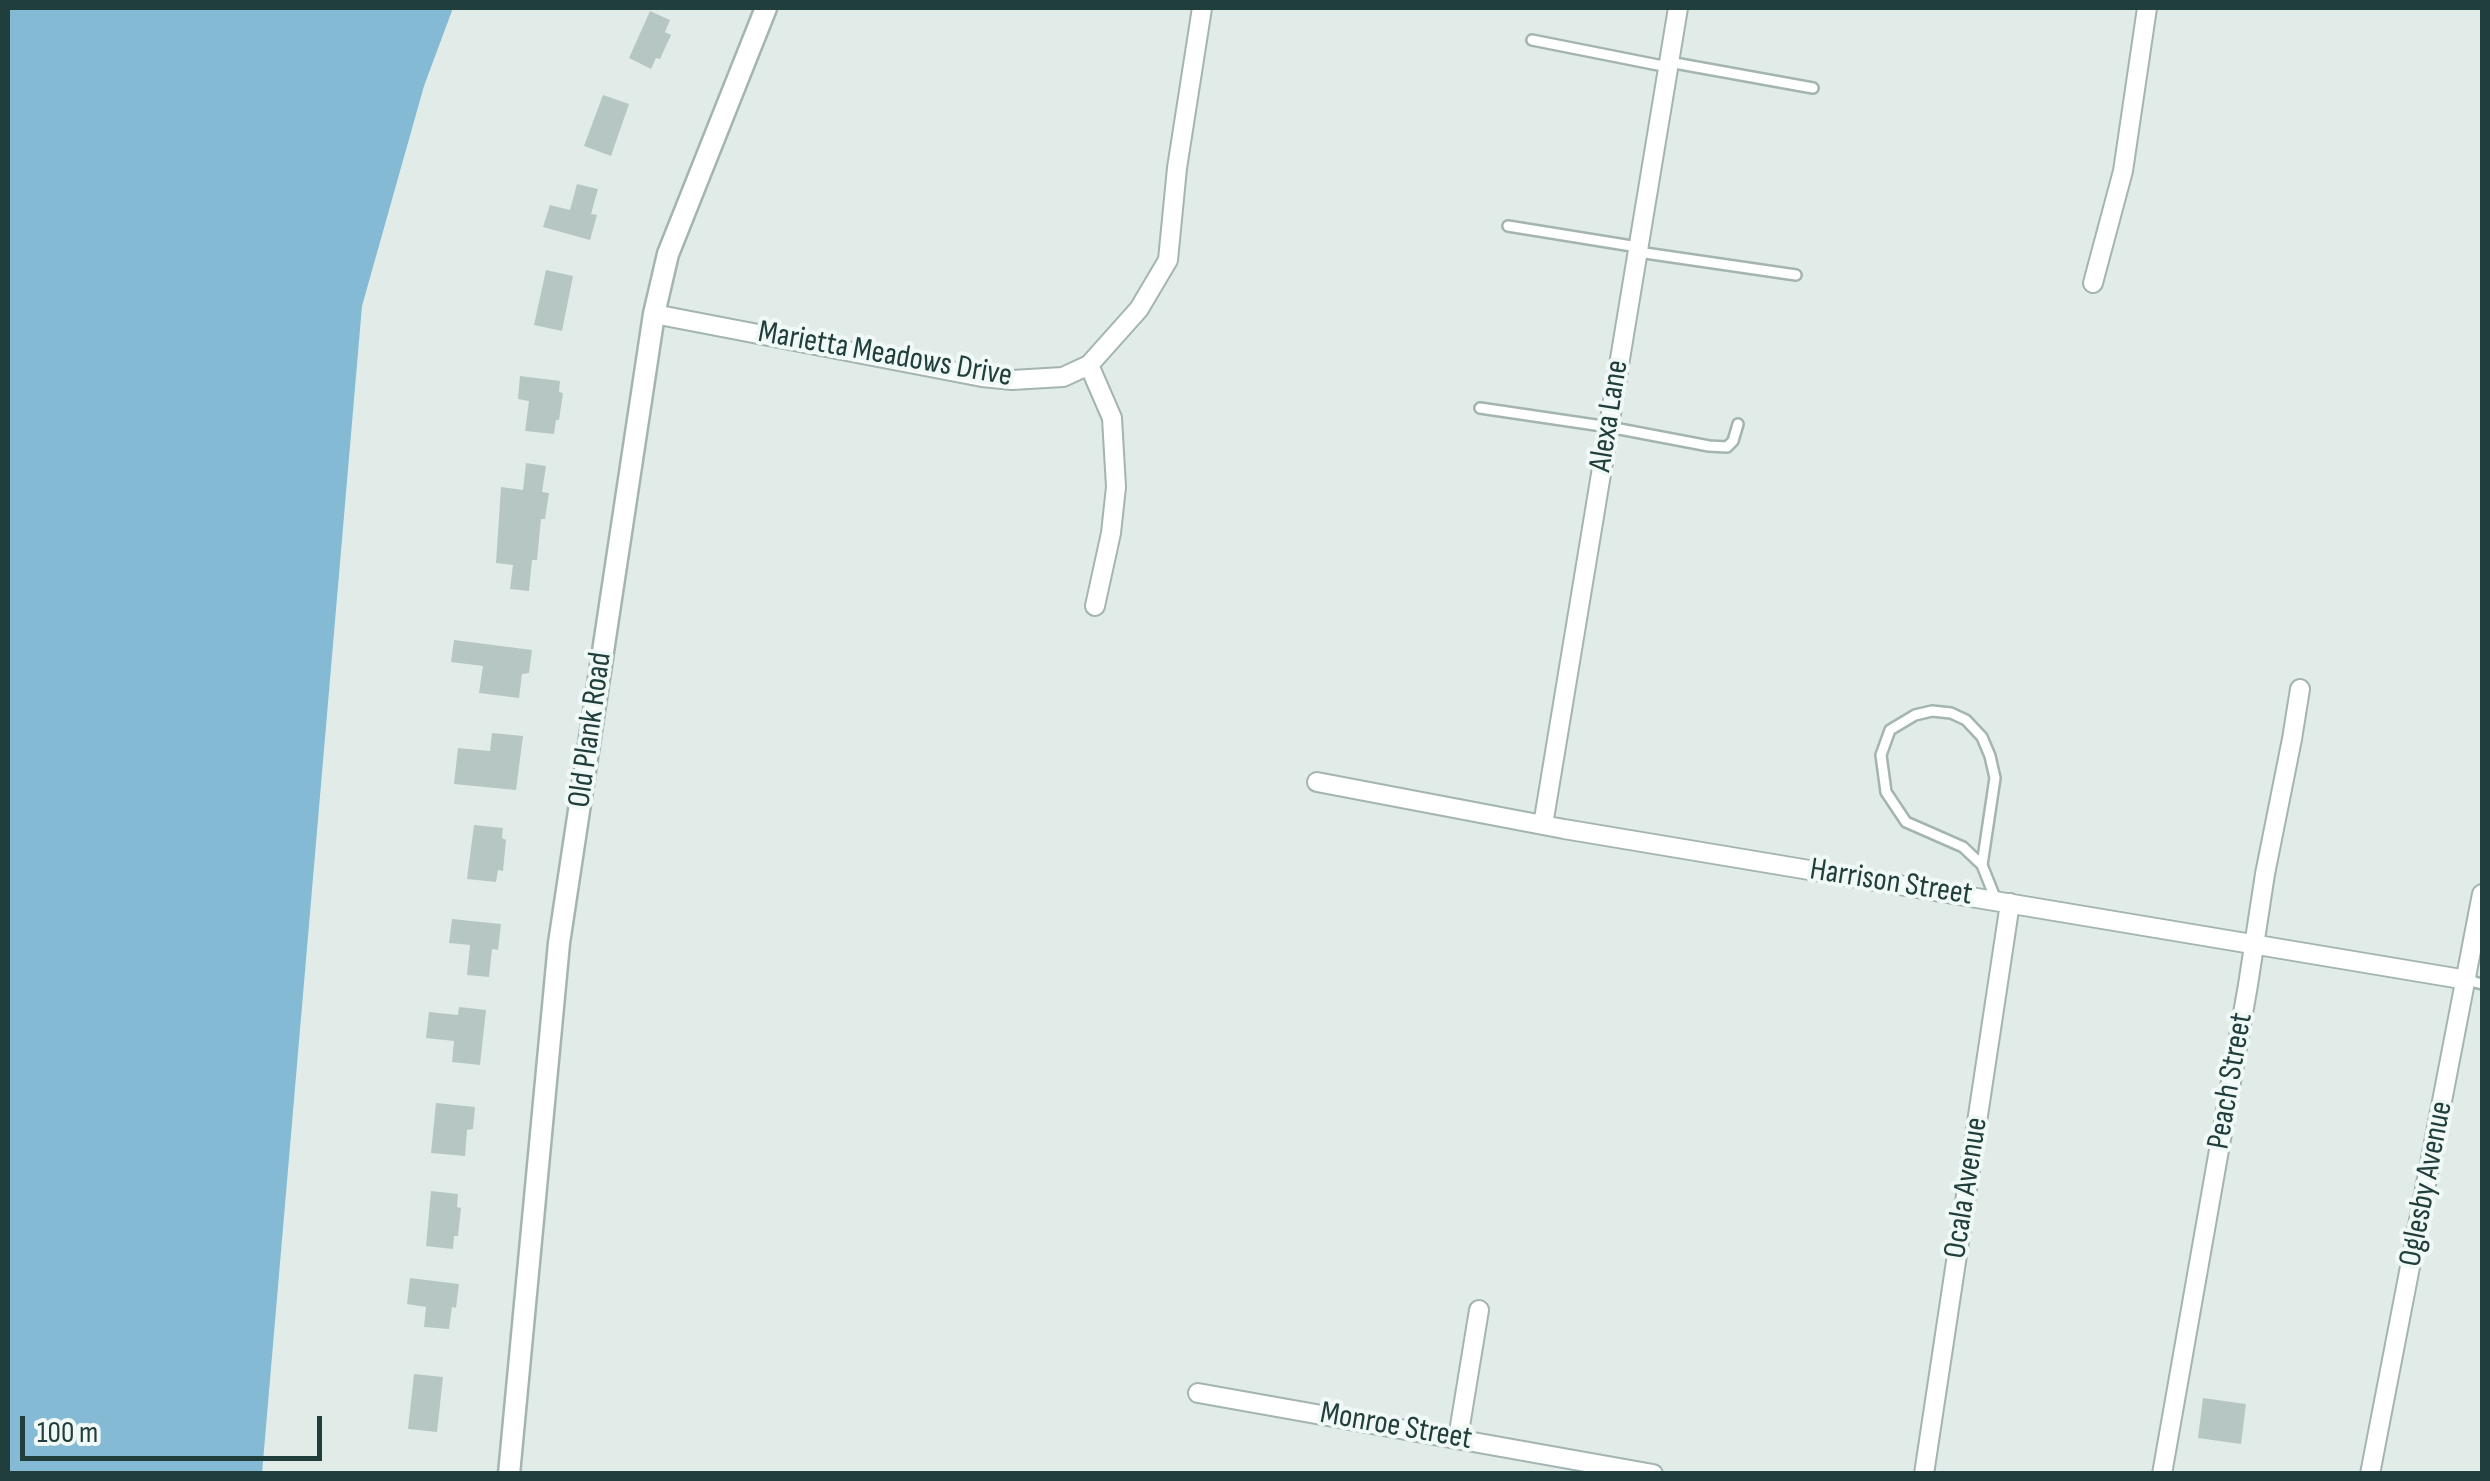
<!DOCTYPE html>
<html>
<head>
<meta charset="utf-8">
<style>
	body { margin:0 }
	#map { position:relative; width:2490px; height:1481px; overflow:hidden; background:#e1ece9; font-family:"Sofia Sans Condensed",sans-serif }
	canvas { display:block }
	.frame { position:absolute; inset:0; border:10px solid #203e3b; pointer-events:none }
	.scale { position:absolute; left:20px; top:1416px; width:302px; height:45px; box-sizing:border-box; border:5px solid #203e3b; border-top:0; padding-left:12px; font-size:30px; line-height:35px; white-space:nowrap; color:#203e3b; -webkit-text-stroke:8px #f1f9f6; paint-order:stroke }
</style>
</head>
<body>
<div id="map">
<canvas width="2490" height="1481"></canvas>
<div class="frame"></div>
<div class="scale">100 m</div>
</div>
<script>
const c = document.querySelector('canvas').getContext('2d');
c.lineJoin = 'round';
function fillPath(path, color) {
  c.fillStyle = color;
  c.fill(path, 'evenodd');
}
function toPath(rows) {
  const path = new Path2D();
  for (const r of rows) {
    path.moveTo(r[0], r[1]);
    for (let i = 2; i < r.length; i += 2) path.lineTo(r[i], r[i + 1]);
  }
  return path;
}
function trace(path, color, width, dash) {
  c.strokeStyle = color;
  c.lineWidth = width;
  c.lineCap = dash ? 'butt' : 'round';
  c.setLineDash(dash || []);
  c.stroke(path);
}
function drawText(font, color, halo, rows, align = 'center') {
  c.font = font + ' "Sofia Sans Condensed",sans-serif';
  c.lineWidth = 8;
  c.setLineDash([]);
  c.textBaseline = 'middle';
  c.strokeStyle = halo;
  c.fillStyle = color;
  for (const [text, x, y, turn = 0] of rows) {
    c.save();
    c.translate(x, y);
    c.rotate((+turn || 0) * Math.PI / 180);
    c.textAlign = isNaN(turn) ? turn : align;
    if (halo) c.strokeText(text, 0, 0);
    c.fillText(text, 0, 0);
    c.restore();
  }
}
const water = toPath([
	[8,8,453,8,424,86,362,306,262,1473,8,1473]
]);
const building = toPath([
	[650,11,670,20,665,32,671,35,660,59,656,58,651,69,629,58],
	[603,95,629,104,611,156,584,146],
	[577,184,598,189,591,214,597,215,590,240,543,227,550,205,570,210],
	[546,270,573,276,562,331,534,325],
	[520,376,560,381,559,392,563,393,559,420,556,420,554,434,525,431,529,401,518,399],
	[526,463,546,466,542,492,549,493,545,519,541,519,537,560,532,560,529,591,510,589,513,565,496,563,501,487,523,490],
	[454,640,532,650,529,673,522,674,519,698,479,693,483,666,451,662],
	[492,733,523,736,516,790,454,784,458,748,490,751],
	[474,825,503,828,502,838,506,840,503,871,498,870,496,882,467,879],
	[452,919,501,924,498,950,492,949,489,977,467,975,470,945,449,943],
	[459,1007,486,1010,480,1065,452,1062,454,1041,426,1038,429,1012,458,1015],
	[436,1103,475,1107,473,1129,467,1130,465,1156,431,1153],
	[431,1191,458,1194,457,1207,461,1208,458,1236,454,1236,453,1249,426,1246],
	[410,1278,459,1284,456,1308,452,1307,449,1329,424,1327,426,1307,407,1304],
	[414,1374,443,1377,437,1432,408,1429],
	[2203,1398,2246,1404,2241,1444,2198,1438]
]);
const service = toPath([
	[1532,40,1668,67],
	[1669,62,1813,88],
	[1508,226,1638,247],
	[1638,252,1796,275],
	[1480,408,1609,427,1709,446,1727,447,1733,441,1738,424],
	[1982,865,1995,778,1990,756,1982,737,1966,720,1951,713,1932,711,1915,715,1890,730,1881,755,1886,792,1906,822,1963,847,1982,865,1996,900],
	[2467,980,2482,984]
]);
const minor = toPath([
	[2093,283,2123,171,2147,8],
	[654,314,982,377,1012,380,1063,377,1089,365,1139,309,1168,260,1177,168,1202,8],
	[1089,365,1112,418,1116,487,1111,533,1095,606],
	[1317,782,1564,829,2467,980],
	[1543,825,1678,8],
	[1198,1393,1653,1474],
	[1458,1438,1479,1310],
	[1924,1474,2010,903],
	[2162,1474,2248,985,2265,874,2292,739,2300,689],
	[2370,1474,2482,894]
]);
const tertiary = toPath([
	[509,1474,559,943,654,314,668,254,766,8]
]);
const streetNames = [
	["Marietta Meadows Drive",885,355,10],
	["Alexa Lane",1610,416,-81],
	["Old Plank Road",591,730,-82],
	["Harrison Street",1891,883,9],
	["Peach Street",2231,1081,-80],
	["Oglesby Avenue",2427,1184,-79],
	["Ocala Avenue",1967,1188,-81],
	["Monroe Street",1396,1427,10]
];
fillPath(water, '#85bad5');
fillPath(building, '#b6c7c3');
trace(service, '#a3b4b1', 14);
trace(minor, '#a3b4b1', 22);
trace(tertiary, '#a3b4b1', 25);
trace(service, '#fff', 9);
trace(minor, '#fff', 18);
trace(tertiary, '#fff', 20);
drawText('32px', '#203e3b', '#f1f9f6', streetNames);
</script>
</body>
</html>
